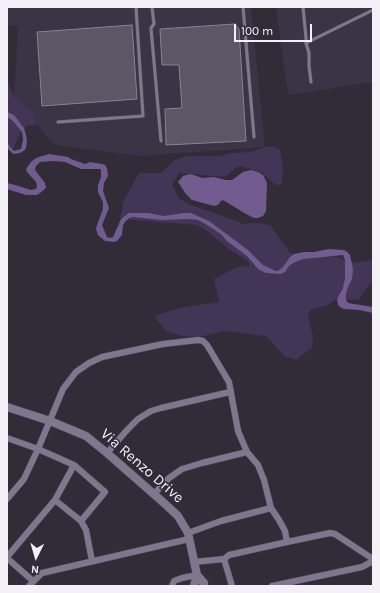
<!DOCTYPE html>
<html>
<head>
<meta charset="utf-8">
<style>
	body { margin:0 }
	#map { position:relative; width:380px; height:593px; overflow:hidden; background:#312c38; font-family:Karla,sans-serif }
	canvas { display:block }
	.frame { position:absolute; inset:0; border:8px solid #f3f0f8; pointer-events:none }
	.north { position:absolute; left:16px; top:537px; width:40px; height:40px; -webkit-text-stroke:3px #312c38; paint-order:stroke; rotate:185deg; font-size:11px; font-weight:700; line-height:16px; text-align:center; color:#f3f0f8 }
	.north::after { content:''; display:block; margin:auto; width:14px; height:18px; background:#f3f0f8; clip-path:polygon(50% 0,100% 100%,50% 72%,0 100%) }
	.scale { position:absolute; left:234px; top:24px; width:78px; height:18px; box-sizing:border-box; border:2px solid #f3f0f8; border-top:0; padding-left:5px; font-size:12px; line-height:14px; white-space:nowrap; color:#f3f0f8; -webkit-text-stroke:3px #312c38; paint-order:stroke }
</style>
</head>
<body>
<div id="map">
<canvas width="380" height="593"></canvas>
<div class="frame"></div>
<div class="north">N</div>
<div class="scale">100 m</div>
</div>
<script>
const c = document.querySelector('canvas').getContext('2d');
c.lineJoin = 'round';
function fillPath(path, color) {
  c.fillStyle = color;
  c.fill(path, 'evenodd');
}
function toPath(rows) {
  const path = new Path2D();
  for (const r of rows) {
    path.moveTo(r[0], r[1]);
    for (let i = 2; i < r.length; i += 2) path.lineTo(r[i], r[i + 1]);
  }
  return path;
}
function trace(path, color, width, dash) {
  c.strokeStyle = color;
  c.lineWidth = width;
  c.lineCap = dash ? 'butt' : 'round';
  c.setLineDash(dash || []);
  c.stroke(path);
}
function drawText(font, color, halo, rows, align = 'center') {
  c.font = font + ' Karla,sans-serif';
  c.lineWidth = 3;
  c.setLineDash([]);
  c.textBaseline = 'middle';
  c.strokeStyle = halo;
  c.fillStyle = color;
  for (const [text, x, y, turn = 0] of rows) {
    c.save();
    c.translate(x, y);
    c.rotate((+turn || 0) * Math.PI / 180);
    c.textAlign = isNaN(turn) ? turn : align;
    if (halo) c.strokeText(text, 0, 0);
    c.fillText(text, 0, 0);
    c.restore();
  }
}
const built = toPath([
	[7,7,251,7,265,147,141,156,54,145,14,96,18,27,7,24],
	[276,7,373,7,373,82,288,95]
]);
const green = toPath([
	[7,81,14,96,33,112,36,120,36,125,28,125,22,130,12,151,7,151],
	[265,147,276,147,280,150,283,166,282,183,277,186,262,173,241,166,236,168,225,177,179,173,172,185,179,198,189,204,244,224,257,223,270,225,290,253,297,255,329,254,353,263,373,260,373,281,366,289,359,300,336,299,328,305,310,310,308,317,313,337,312,348,296,360,284,356,270,340,265,336,224,331,199,337,182,336,166,331,154,316,179,308,219,302,214,279,237,267,250,266,248,261,230,250,206,230,197,225,120,219,124,200,139,173,161,173,175,160,187,156,220,156,231,153,251,152]
]);
const water = toPath([
	[7,112,14,115,20,123,24,128,26,135,27,141,26,148,25,150,20,153,14,154,12,153,7,147,7,142,10,147,14,151,21,149,23,140,22,132,13,121,7,117],
	[49,154,68,157,71,159,85,164,90,162,102,164,105,165,107,168,108,176,104,183,103,191,109,208,102,225,107,237,110,238,113,237,121,219,129,213,148,213,164,216,184,213,191,213,209,221,248,250,263,265,276,271,278,271,283,267,290,257,294,254,304,252,314,252,329,249,343,250,346,251,350,255,353,269,352,279,348,287,346,293,346,300,348,303,373,307,373,313,359,310,344,309,340,307,338,305,337,299,343,288,345,278,345,260,343,255,303,259,293,263,289,266,285,272,281,274,266,273,258,269,247,256,227,241,221,234,207,225,198,220,190,219,162,220,133,217,129,218,125,222,123,225,122,235,117,241,114,242,105,241,98,235,96,229,97,225,103,209,103,202,98,192,98,185,101,177,101,170,100,169,81,169,65,162,53,161,40,162,36,166,35,170,45,183,46,187,45,189,40,193,37,195,26,195,7,189,7,183,15,185,31,190,36,189,37,186,36,182,27,172,26,169,31,162,36,158],
	[251,170,258,172,263,175,267,183,266,211,263,216,258,218,254,218,246,214,223,200,221,201,218,205,214,206,192,200,186,194,178,182,183,176,190,174,194,175,202,178,214,177,225,180,232,180,243,172]
]);
const building = toPath([
	[235,24,239,29,246,141,166,145,165,109,182,108,179,65,162,65,160,29,235,24],
	[132,25,137,99,42,106,37,32,132,25]
]);
const service = toPath([
	[152,7,154,24,151,28,161,141],
	[243,7,254,137],
	[303,7,306,38,306,43,309,53,309,66,311,82],
	[306,43,373,10],
	[58,122,143,116,136,7]
]);
const minor = toPath([
	[7,438,38,449,63,389,76,372,89,363,102,357,163,344,198,340,203,341,207,345,229,382,238,431,247,452,258,465,264,480,271,508,279,520,285,531,287,542,229,555,224,559,194,562],
	[107,453,128,429,138,419,151,411,161,408,230,392],
	[154,494,169,478,182,469,202,463,247,452],
	[7,499,24,479,38,449,74,465,105,492,81,521,86,530,92,561],
	[55,500,74,465],
	[188,533,221,521,271,508],
	[287,542,330,533,335,534,373,559],
	[7,557,55,500,81,521],
	[7,558,33,581],
	[224,559,232,586],
	[29,586,42,573,189,539],
	[172,586,174,581,182,578,197,575],
	[272,586,362,567,373,561]
]);
const tertiary = toPath([
	[7,407,50,421,86,436,107,453,164,503,178,516,188,533,197,575,204,583,204,586],
	[194,586,197,575]
]);
const streetNames = [
	["Via Renzo Drive",142,466,41]
];
fillPath(built, '#3b3346');
fillPath(green, '#423555');
fillPath(water, '#725c8f');
fillPath(building, '#5c5765');
trace(building, '#888291', 1);
trace(service, '#4c4753', 4);
trace(minor, '#4c4753', 7);
trace(tertiary, '#4c4753', 9);
trace(service, '#80778e', 3);
trace(minor, '#80778e', 6);
trace(tertiary, '#80778e', 8);
drawText('15px', '#f3f0f8', '#312c38', streetNames);
</script>
</body>
</html>
